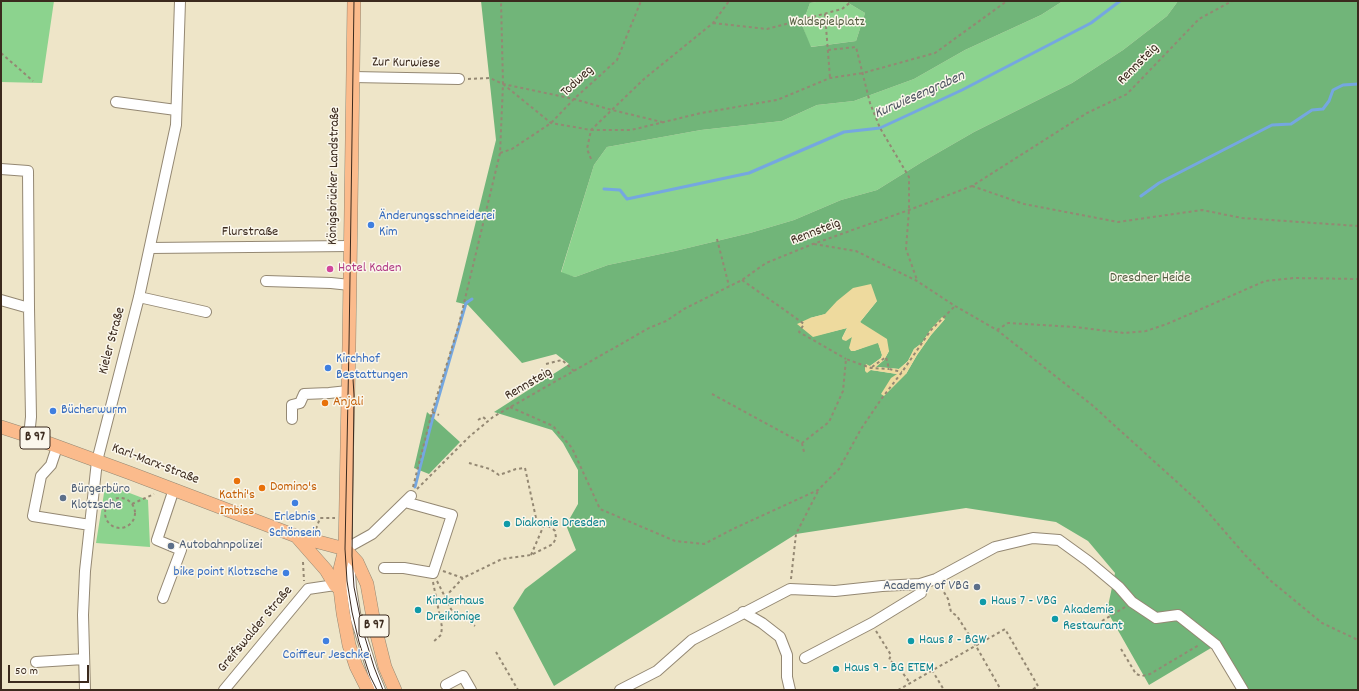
<!DOCTYPE html>
<html>
<head>
<meta charset="utf-8">
<style>
	body { margin:0 }
	#map { position:relative; width:1359px; height:691px; overflow:hidden; background:#eee5c8; font-family:Dekko,sans-serif }
	canvas { display:block }
	.frame { position:absolute; inset:0; border:2px solid #3b2a1e; pointer-events:none }
	.scale { position:absolute; left:8px; top:665px; width:81px; height:18px; box-sizing:border-box; border:2px solid #3b2a1e; border-top:0; padding-left:5px; font-size:12px; line-height:14px; white-space:nowrap; color:#3b2a1e; -webkit-text-stroke:3px #fbf7ec; paint-order:stroke }
</style>
</head>
<body>
<div id="map">
<canvas width="1359" height="691"></canvas>
<div class="frame"></div>
<div class="scale">50 m</div>
</div>
<script>
const c = document.querySelector('canvas').getContext('2d');
c.lineJoin = 'round';
function fillPath(path, color) {
  c.fillStyle = color;
  c.fill(path, 'evenodd');
}
function toPath(rows) {
  const path = new Path2D();
  for (const r of rows) {
    if (r.length === 3) {
      path.moveTo(r[0] + r[2], r[1]);
      path.arc(r[0], r[1], r[2], 0, 2 * Math.PI);
      continue;
    }
    path.moveTo(r[0], r[1]);
    for (let i = 2; i < r.length; i += 2) path.lineTo(r[i], r[i + 1]);
  }
  return path;
}
function trace(path, color, width, dash) {
  c.strokeStyle = color;
  c.lineWidth = width;
  c.lineCap = dash ? 'butt' : 'round';
  c.setLineDash(dash || []);
  c.stroke(path);
}
function drawText(font, color, halo, rows, align = 'center') {
  c.font = font + ' Dekko,sans-serif';
  c.lineWidth = 3;
  c.setLineDash([]);
  c.textBaseline = 'middle';
  c.strokeStyle = halo;
  c.fillStyle = color;
  for (const [text, x, y, turn = 0] of rows) {
    c.save();
    c.translate(x, y);
    c.rotate((+turn || 0) * Math.PI / 180);
    c.textAlign = isNaN(turn) ? turn : align;
    if (halo) c.strokeText(text, 0, 0);
    c.fillText(text, 0, 0);
    c.restore();
  }
}
const green = toPath([
	[1,1,54,1,42,83,1,82],
	[823,1,845,1,865,13,856,41,810,47,802,25,810,3],
	[1063,1,1178,1,1167,16,1123,50,1072,83,974,132,922,162,877,190,841,200,794,220,750,233,675,251,608,265,575,277,561,273,594,165,607,147,701,130,782,121,817,105,854,101,914,79,965,50,1041,15],
	[111,486,148,500,150,547,96,543,105,487]
]);
const forest = toPath([
	[481,1,823,1,810,3,802,25,811,47,856,41,865,13,845,1,1063,1,1041,15,965,50,914,79,854,101,817,105,782,121,701,130,607,147,594,165,561,272,575,277,608,265,675,251,750,233,794,220,841,200,877,190,922,162,974,132,1072,83,1123,50,1167,16,1178,1,1358,1,1358,690,1243,690,1216,645,1149,685,1107,611,1115,573,1088,541,1056,522,966,508,796,534,554,686,513,608,525,589,576,550,566,525,578,504,578,470,563,443,552,430,494,412,569,364,556,354,522,363,468,305,456,302,496,140],
	[877,301,860,322,889,351,884,360,875,367,878,367,899,369,908,361,914,349,922,343,931,329,945,319,931,335,917,355,906,374,897,374,871,370,870,366,881,358,882,355,878,342,854,351,851,351,852,337,843,340,842,338,847,328,814,336,810,318],
	[427,412,460,442,429,474,414,468]
]);
const sand = toPath([
	[871,284,877,301,860,322,887,339,889,351,884,360,876,367,899,369,908,361,914,349,922,343,931,329,942,317,945,319,931,335,917,355,906,374,884,396,881,394,891,378,897,374,871,370,867,373,865,371,865,367,866,364,870,366,881,358,882,355,878,343,854,351,851,351,849,348,852,337,846,341,843,340,842,338,847,328,813,337,797,324,810,318,825,314,837,301,853,288]
]);
const stream = toPath([
	[604,189,620,190,627,199,749,173,844,132,880,128,962,90,1091,23,1120,1],
	[1141,196,1159,183,1272,125,1291,124,1312,110,1323,109,1329,101,1333,90,1343,85,1358,84],
	[415,487,434,413,466,303,472,299]
]);
const path = toPath([
	[825,14,830,78],
	[713,23,767,29,842,9,852,1],
	[828,50,856,47,870,103,880,128,909,177,909,210,906,249,917,280],
	[1,53,33,81],
	[468,79,490,78,503,84,574,99,612,110,662,122],
	[503,84,551,123,591,130,644,79,713,23,729,1],
	[500,153,512,149,551,123,574,99,617,60,641,1],
	[591,159,587,149,591,130,631,130,701,113,777,100,830,78,863,73,935,53,1007,1],
	[972,186,1024,204,1118,222,1202,210,1242,218,1358,226],
	[717,239,729,286],
	[814,244,856,251,917,281,955,306,997,330,1092,405,1199,502,1246,556,1271,581,1322,623,1358,640],
	[742,280,786,311,804,324,799,332,846,359],
	[997,330,1008,323,1075,327,1124,333,1146,331,1167,324,1265,281,1294,278,1358,279],
	[546,364,562,360,574,371],
	[872,367,886,357,889,369,902,372],
	[712,394,802,443,829,422,843,391,846,359,871,368,889,369],
	[510,407,553,426,572,448,600,509,675,541,704,544,735,528,818,490,839,469,861,429,882,398,902,372,931,330,955,306],
	[432,412,439,415],
	[478,420,483,417,488,421],
	[802,443,804,452],
	[413,487,432,412,458,328,500,153,503,84,501,1],
	[417,489,470,436,493,417,649,328,666,321,684,309,742,280,766,263,813,244,909,210,972,186,1087,113,1127,94,1199,19,1232,1],
	[120,513,15],
	[132,504,154,494],
	[316,529,320,518,335,518],
	[531,555,544,525],
	[303,562,304,581],
	[443,571,463,578,502,559,531,555,553,544,556,538,555,531,552,528,540,523,536,518,525,468,516,469,499,475,490,469,469,463],
	[791,579,796,534,818,491],
	[437,581,452,611,475,626],
	[433,582,442,627,441,635,433,642],
	[941,587,948,599,951,612,957,616,976,646,1001,690],
	[445,597,463,578],
	[1102,621,1125,607],
	[876,631,891,655,889,660,897,665,910,683],
	[1121,649,1136,674,1142,676,1150,674,1199,645],
	[496,652,518,690],
	[932,670,944,690],
	[898,690,1005,629,1038,686,1032,690]
]);
const minor = toPath([
	[353,77,459,79],
	[116,102,176,110],
	[1,169,28,171,29,308],
	[150,248,350,246],
	[266,281,331,283,350,285],
	[139,297,206,312],
	[1,300,29,308,31,417,29,436],
	[292,419,292,405,300,403,304,394,329,393,348,391],
	[57,447,51,465,41,476,33,516,90,525],
	[384,568,404,568,433,573,452,515,405,502],
	[163,598,181,550,157,540,174,489],
	[743,612,762,623,780,637,787,655,787,677,790,690],
	[805,658,872,623,921,593,920,584],
	[36,662,84,659],
	[446,685,463,676,471,690],
	[85,690,83,615,85,571,97,461,139,297,176,125,180,1],
	[224,690,308,589,335,585],
	[380,690,373,673,356,619,351,588,349,558,345,549,372,534,411,496],
	[620,690,657,671,692,640,790,589,835,591,882,586,920,584,936,579,995,547,1033,538,1059,540,1088,561,1119,587,1132,602,1156,618,1178,615,1216,645,1243,690]
]);
const major = toPath([
	[354,1,349,345,345,549,340,569,340,589,343,613,349,645,356,666,368,690],
	[1,427,29,436,130,473,296,536,345,549,357,562,367,584,374,623,385,667,395,690],
	[297,537,326,570,335,585,340,589]
]);
const tram = toPath([
	[354,1,349,345,345,549,347,581,352,612,359,642,370,676,377,690],
	[353,379,354,395,352,556,354,587,363,631,374,667,383,690]
]);
const markers = [
	[371,225,4,"#3f7fe0"],
	[330,269,4,"#d1479c"],
	[328,368,4,"#3f7fe0"],
	[325,403,4,"#e8710a"],
	[53,411,4,"#3f7fe0"],
	[237,481,4,"#e8710a"],
	[262,488,4,"#e8710a"],
	[63,498,4,"#5c6f8a"],
	[295,503,4,"#3f7fe0"],
	[507,524,4,"#0f9aa8"],
	[171,546,4,"#5c6f8a"],
	[286,573,4,"#3f7fe0"],
	[977,587,4,"#5c6f8a"],
	[983,602,4,"#0f9aa8"],
	[418,610,4,"#0f9aa8"],
	[1055,619,4,"#0f9aa8"],
	[326,641,4,"#3f7fe0"],
	[911,641,4,"#0f9aa8"],
	[836,669,4,"#0f9aa8"]
];
const shields = [
	[35,438,30],
	[374,626,30]
];
const shieldNames = [
	["B 97",35,438],
	["B 97",374,626]
];
const parkNames = [
	["Waldspielplatz",827,23],
	["Dresdner Heide",1150,279]
];
const streetNames = [
	["Zur Kurwiese",406,64,1],
	["Rennsteig",1139,65,-45],
	["Todweg",578,82,-43],
	["Königsbrücker Landstraße",335,176,-89],
	["Flurstraße",250,233],
	["Rennsteig",816,233,-21],
	["Kieler Straße",113,341,-75],
	["Rennsteig",529,385,-30],
	["Karl-Marx-Straße",155,465,21],
	["Greifswalder Straße",256,630,-50]
];
const shopNames = [
	["Änderungsschneiderei",379,217],
	["Kim",379,233],
	["Kirchhof",336,360],
	["Bestattungen",336,376],
	["Bücherwurm",61,411],
	["Erlebnis",295,518,"center"],
	["Schönsein",295,534,"center"],
	["bike point Klotzsche",278,573,"right"],
	["Coiffeur Jeschke",326,656,"center"]
];
const hotelNames = [
	["Hotel Kaden",338,269]
];
const foodNames = [
	["Anjali",333,403],
	["Domino's",270,488],
	["Kathi's",237,496,"center"],
	["Imbiss",237,512,"center"]
];
const serviceNames = [
	["Bürgerbüro",71,490],
	["Klotzsche",71,506],
	["Autobahnpolizei",179,546],
	["Academy of VBG",969,587,"right"]
];
const cultureNames = [
	["Diakonie Dresden",515,524],
	["Kinderhaus",426,602],
	["Dreikönige",426,618],
	["Haus 7 - VBG",991,602],
	["Akademie",1063,611],
	["Restaurant",1063,627],
	["Haus 8 - BGW",919,641],
	["Haus 9 - BG ETEM",844,669]
];
const waterNames = [
	["Kurwiesengraben",920,96,-24]
];
fillPath(green, '#8cd38e');
fillPath(forest, '#71b579');
fillPath(sand, '#eeda9e');
trace(stream, '#75a7e0', 3);
trace(minor, '#948873', 12);
trace(major, '#948873', 14);
trace(path, '#948873', 2, [3, 3]);
trace(minor, '#fff', 10);
trace(major, '#fbbb8c', 13);
trace(tram, '#3b2a1e', 1);
for (const [x, y, r, color] of markers) {
  const dot = new Path2D();
  dot.arc(x, y, r, 0, 2 * Math.PI);
  c.fillStyle = color;
  c.fill(dot);
  trace(dot, '#fbf7ec', 1.5);
}
for (const [x, y, w] of shields) {
  const box = new Path2D();
  box.roundRect(x - w / 2, y - 11, w, 22, 3);
  c.fillStyle = '#fbf7ec';
  c.fill(box);
  trace(box, '#3b2a1e', 1);
}
drawText('bold 13px', '#3b2a1e', null, shieldNames);
drawText('14px', '#535d40', '#fbf7ec', parkNames);
drawText('14px', '#3b2a1e', '#fbf7ec', streetNames);
drawText('14px', '#366cbe', '#fbf7ec', shopNames, 'left');
drawText('14px', '#b23c85', '#fbf7ec', hotelNames, 'left');
drawText('14px', '#c56008', '#fbf7ec', foodNames, 'left');
drawText('14px', '#4e5e75', '#fbf7ec', serviceNames, 'left');
drawText('14px', '#0d838f', '#fbf7ec', cultureNames, 'left');
drawText('italic 15px', '#4f5662', '#fbf7ec', waterNames);
</script>
</body>
</html>
